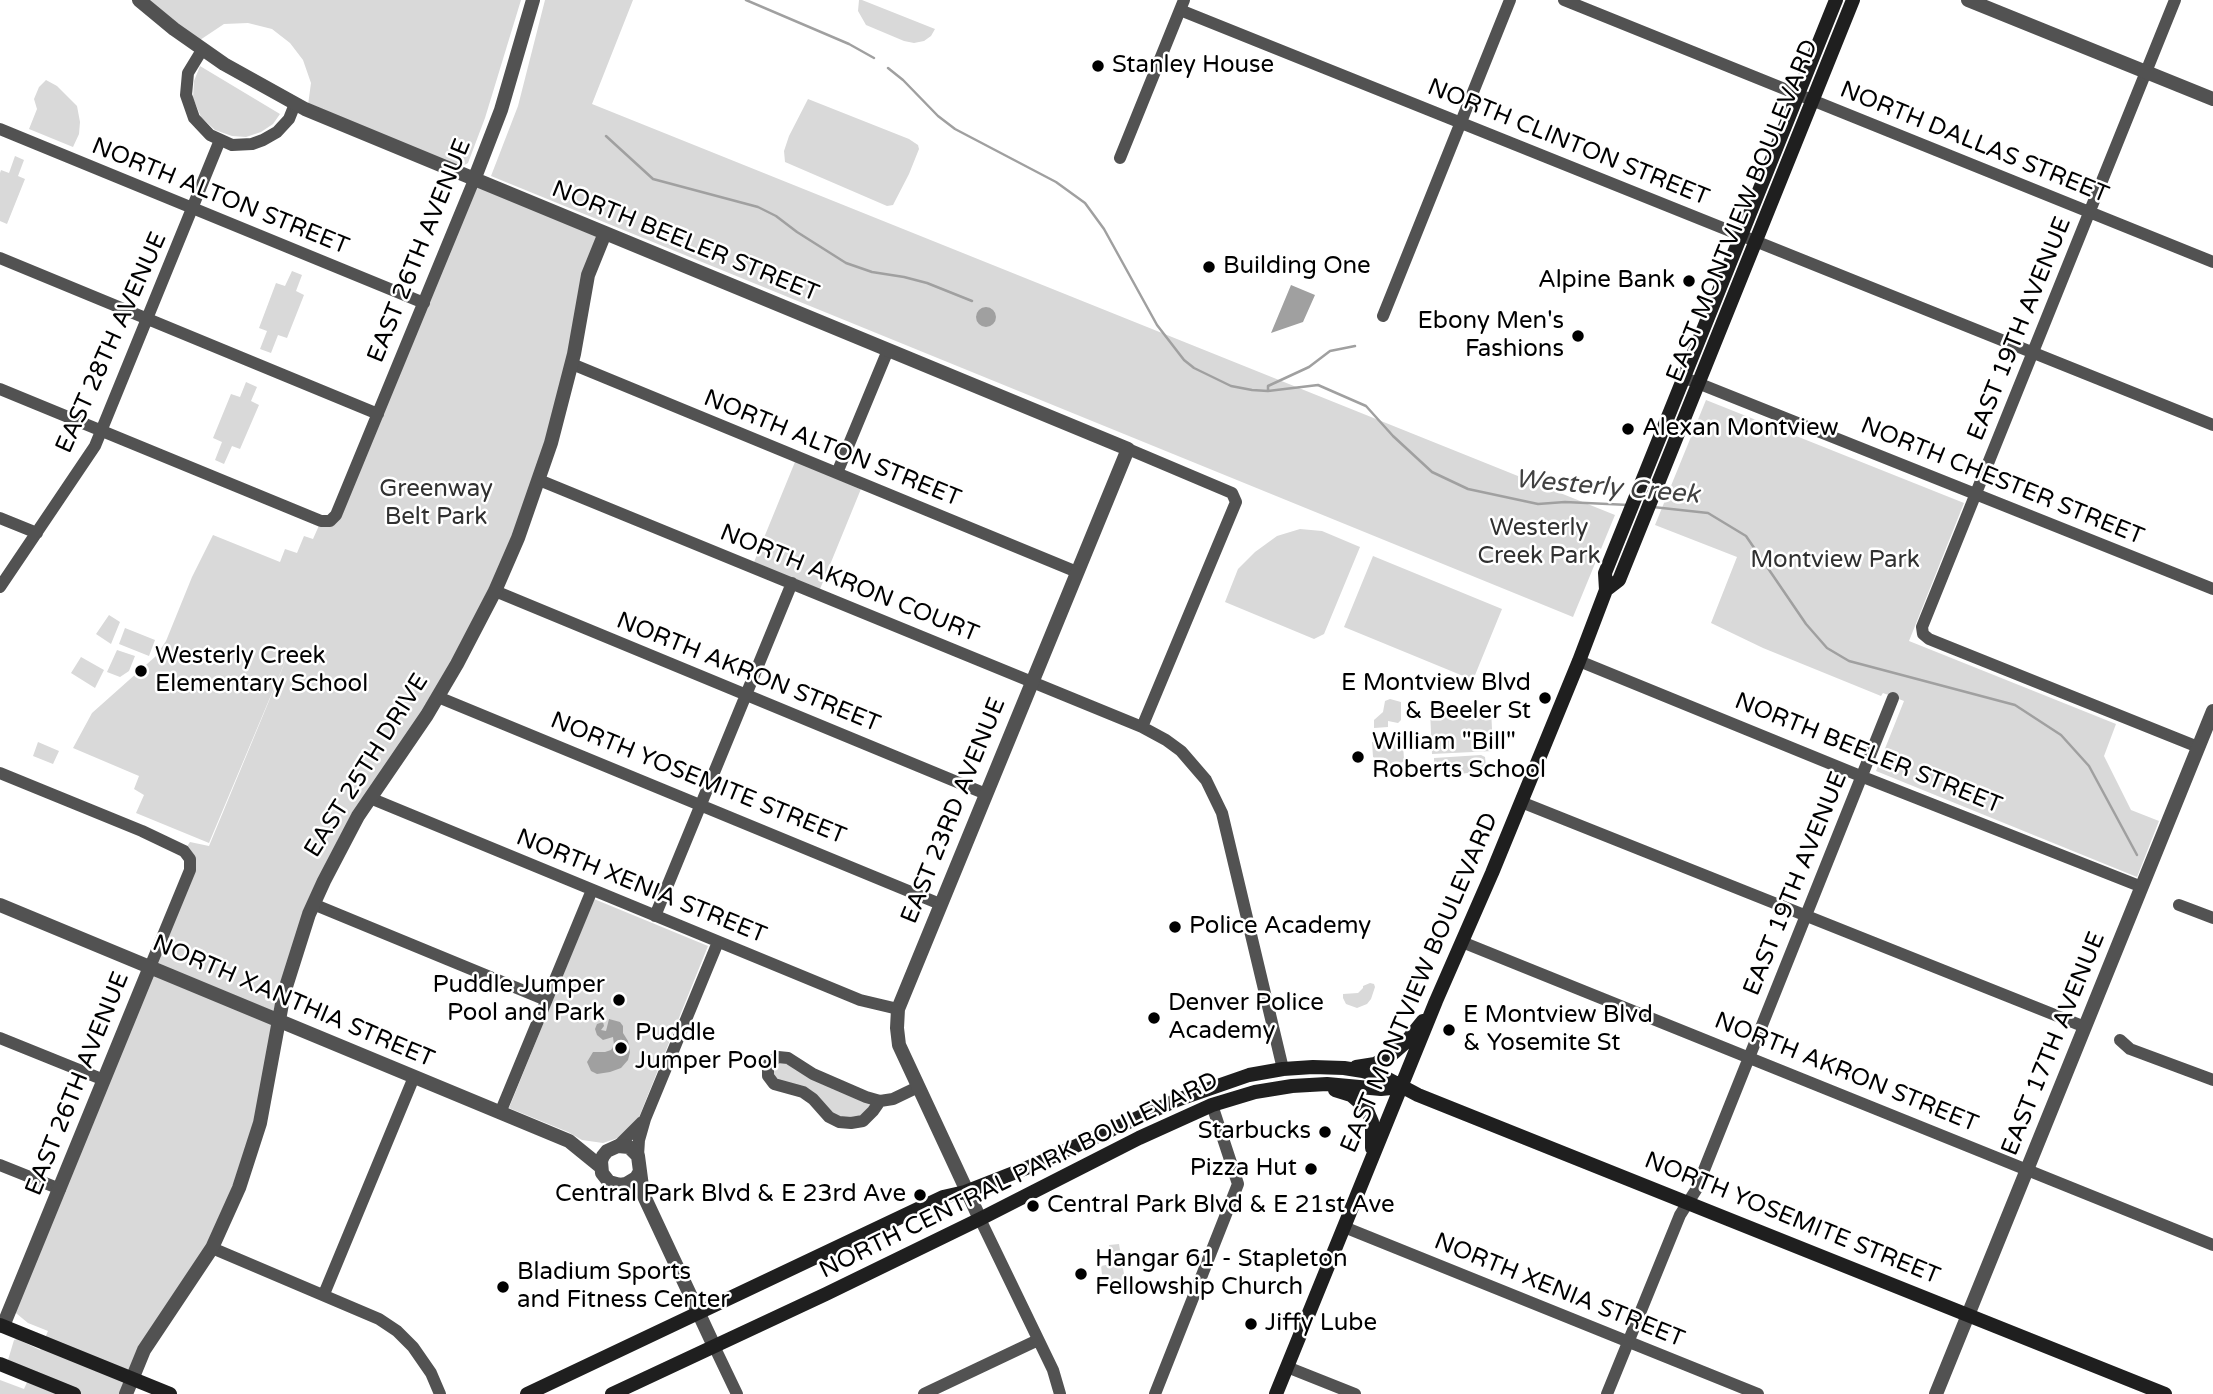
<!DOCTYPE html>
<html>
<head>
<meta charset="utf-8">
<style>
	body { margin:0 }
	canvas { display:block; background:#fff }
</style>
</head>
<body>
<canvas width="2213" height="1394"></canvas>
<script>
const c = document.querySelector('canvas').getContext('2d');
c.lineJoin = 'round';
function fillPath(path, color) {
  c.fillStyle = color;
  c.fill(path, 'evenodd');
}
function toPath(rows) {
  const path = new Path2D();
  for (const r of rows) {
    if (r.length === 3) {
      path.moveTo(r[0] + r[2], r[1]);
      path.arc(r[0], r[1], r[2], 0, 2 * Math.PI);
      continue;
    }
    path.moveTo(r[0], r[1]);
    for (let i = 2; i < r.length; i += 2) path.lineTo(r[i], r[i + 1]);
  }
  return path;
}
function trace(path, color, width, dash) {
  c.strokeStyle = color;
  c.lineWidth = width;
  c.lineCap = dash ? 'butt' : 'round';
  c.setLineDash(dash || []);
  c.stroke(path);
}
function drawText(font, color, halo, rows, align = 'center') {
  c.font = font + ' "Varela Round",sans-serif';
  c.lineWidth = 5;
  c.setLineDash([]);
  c.textBaseline = 'middle';
  c.strokeStyle = halo;
  c.fillStyle = color;
  for (const [text, x, y, turn = 0] of rows) {
    c.save();
    c.translate(x, y);
    c.rotate((+turn || 0) * Math.PI / 180);
    c.textAlign = isNaN(turn) ? turn : align;
    if (halo) c.strokeText(text, 0, 0);
    c.fillText(text, 0, 0);
    c.restore();
  }
}
const green = toPath([
	[149,0,521,0,485,118,468,163,459,168,308,105,311,83,303,60,290,43,272,29,248,23,224,24,200,40,170,19],
	[545,0,633,0,592,104,1615,515,1573,617,491,176,518,106],
	[859,0,862,0,935,29,931,36,924,41,914,43,904,41,866,25,858,11],
	[200,66,280,114,273,124,261,132,246,137,232,136,215,130,201,117,193,98,194,81],
	[46,80,57,86,77,106,80,122,79,134,73,147,29,129,37,109,34,99,39,87],
	[808,99,909,139,918,145,919,149,909,174,893,205,887,206,785,162,784,151,789,136],
	[15,156,24,160,18,176,25,179,7,224,0,221,0,173,1,170,9,173],
	[474,180,605,233,518,538,406,747,309,914,249,1160,178,1301,126,1394,0,1394,0,1380,24,1389,32,1371,8,1360,14,1340,17,1339,40,1350,48,1331,28,1323,11,1309,190,870,184,851,190,842,209,846,295,638,209,843,136,813,144,795,134,789,139,776,73,748,92,713,156,656,166,641,192,577,213,535,280,562,285,549,297,553,304,536,313,539,321,521,330,521],
	[292,271,302,275,296,291,304,295,287,338,278,335,271,353,260,349,267,331,259,328,276,283,285,286],
	[246,382,257,387,251,401,259,405,240,449,232,446,224,464,215,460,222,442,213,438,231,394,240,397],
	[1706,400,1964,503,1909,641,2116,724,2104,756,2131,810,2159,821,2137,877,1876,771,1904,701,1883,693,1881,696,1763,648,1711,623,1737,557,1655,525],
	[797,457,863,484,818,594,752,567],
	[1300,529,1322,531,1360,547,1324,634,1314,639,1225,602,1238,569,1255,552,1277,536],
	[1373,556,1502,609,1473,680,1344,627],
	[109,615,120,622,111,644,96,634],
	[125,628,155,640,149,656,119,644],
	[117,650,135,656,129,671,120,677,107,672],
	[81,657,104,670,95,688,71,673],
	[1390,699,1401,702,1401,720,1398,723,1388,721,1388,727,1374,728,1374,720,1383,712,1385,701],
	[1491,708,1493,751,1432,754,1430,711],
	[1403,741,1404,761,1399,764,1390,766,1373,757,1372,742],
	[38,742,59,751,53,764,33,756],
	[1481,755,1485,757,1486,766,1475,772,1460,774,1443,771,1434,763,1434,758],
	[594,899,708,946,639,1117,632,1129,621,1137,603,1143,582,1140,568,1132,509,1108],
	[1370,983,1374,984,1375,987,1371,999,1367,1004,1357,1008,1346,1004,1343,998,1343,994,1358,993,1363,988,1363,986],
	[779,1060,872,1103,861,1116,840,1118,776,1081,771,1067],
	[1119,1244,1125,1280,1103,1283,1101,1266,1111,1264,1109,1245]
]);
const water = toPath([
	[1291,285,1315,295,1303,322,1271,333],
	[986,317,10],
	[609,1019,620,1022,623,1026,623,1033,628,1041,630,1052,628,1060,621,1068,610,1072,597,1074,591,1071,587,1062,593,1052,605,1052,611,1050,614,1045,613,1037,603,1040,597,1035,595,1029,597,1024,603,1022,604,1026,601,1030,606,1031]
]);
const stream = toPath([
	[746,0,849,44,874,58],
	[888,68,903,80,938,116,955,129,1056,182,1085,203,1104,229,1157,325,1184,360,1194,368,1231,386,1252,390,1268,391,1318,385,1366,406,1393,436,1432,472,1468,489,1538,504,1565,502,1629,505],
	[606,136,653,179,758,207,776,216,797,232,846,263,872,272,904,277,927,283,972,301],
	[1268,390,1268,386,1309,367,1330,351,1355,346],
	[1653,507,1708,513,1746,536,1806,624,1827,648,1849,661,2015,705,2061,735,2089,766,2137,855]
]);
const minor = toPath([
	[1564,0,2213,262],
	[2175,0,1922,627,1923,634,1929,639,2198,747],
	[1180,10,2213,425],
	[202,50,188,73,186,95,194,118,210,135,232,145,252,144,263,140,277,132,289,119,295,104],
	[0,129,424,303],
	[1120,158,1184,0],
	[0,258,378,414],
	[1383,316,1510,0],
	[572,364,1077,572],
	[1690,380,2213,589],
	[0,389,321,521,330,521,336,515,474,180],
	[1128,449,1232,493,1236,502,1142,727],
	[837,473,888,350],
	[539,480,1142,727,1166,740,1181,751,1206,780,1222,813,1283,1069],
	[0,518,37,533],
	[0,587,95,446,220,140],
	[495,591,986,794],
	[1579,661,1863,777,2142,887],
	[438,697,940,904],
	[0,773,142,831,184,851,190,859,190,870,150,967],
	[370,798,860,1000,898,1009],
	[1521,802,2085,1027],
	[313,904,546,1000],
	[2179,905,2213,918],
	[655,916,792,583],
	[1462,942,2213,1245],
	[0,1038,104,1080],
	[2120,1040,2130,1049,2213,1080],
	[880,1101,873,1111,863,1121,851,1123,839,1122,829,1117,813,1099,803,1092,774,1084,768,1076,768,1067,769,1063,778,1057,788,1058,813,1074,866,1097,880,1101,893,1099,918,1087],
	[500,1113,592,890],
	[618,1146,642,1122],
	[638,1156,639,1140,645,1119,718,942],
	[0,1165,60,1189],
	[980,1219,1053,1370,1060,1394],
	[1344,1227,1758,1394],
	[212,1248,379,1319,397,1331,413,1347,431,1373,440,1394],
	[324,1294,414,1077],
	[714,1346,737,1394],
	[1287,1367,1355,1394],
	[924,1394,1038,1340],
	[1155,1394,1238,1184,1212,1105],
	[1607,1394,1680,1215,1696,1190,1893,698]
]);
const tertiary = toPath([
	[139,0,174,29,224,64,305,109,1128,449,898,1009,897,1028,899,1045,980,1219],
	[1968,0,2213,99],
	[474,180,501,110,533,0],
	[0,905,569,1141,601,1167],
	[639,1173,636,1178,626,1184,620,1185,609,1182,602,1173,601,1161,603,1156,607,1151,618,1146,629,1147,638,1156,643,1194,714,1346],
	[3,1326,150,967],
	[126,1394,144,1350,212,1248,239,1188,260,1123,284,993,309,914,324,881,358,816,427,715,457,664,495,591,518,538,551,443,574,354,588,275,605,233],
	[1936,1394,2213,711]
]);
const secondary = toPath([
	[1606,590,1619,580,1853,0],
	[1356,1067,1375,1064,1390,1056,1406,1042,1423,1021],
	[1335,1090,1351,1095,1366,1108,1372,1122,1372,1148],
	[0,1325,170,1394],
	[0,1364,74,1394],
	[527,1394,943,1197,965,1192,1034,1165,1177,1100,1249,1075,1283,1069,1313,1067,1344,1068,1363,1071,1386,1078,1418,1095,2165,1394],
	[612,1394,826,1294,980,1219,1139,1138,1212,1105,1255,1092,1292,1086,1327,1084,1381,1089,1401,1087],
	[1276,1394,1436,1001,1492,873,1579,661,1606,590,1605,573,1836,0]
]);
const markers = [
	[1098,66,7,"#000"],
	[1209,267,7,"#000"],
	[1689,281,7,"#000"],
	[1578,336,7,"#000"],
	[1628,429,7,"#000"],
	[141,671,7,"#000"],
	[1545,698,7,"#000"],
	[1358,757,7,"#000"],
	[1175,927,7,"#000"],
	[619,1000,7,"#000"],
	[1154,1018,7,"#000"],
	[1449,1030,7,"#000"],
	[621,1048,7,"#000"],
	[1325,1132,7,"#000"],
	[1311,1169,7,"#000"],
	[920,1195,7,"#000"],
	[1033,1206,7,"#000"],
	[1081,1274,7,"#000"],
	[503,1287,7,"#000"],
	[1251,1324,7,"#000"]
];
const poiNames = [
	["Stanley House",1112,66],
	["Building One",1223,267],
	["Alpine Bank",1675,281,"right"],
	["Ebony Men's",1564,322,"right"],
	["Fashions",1564,350,"right"],
	["Alexan Montview",1642,429],
	["Westerly Creek",155,657],
	["Elementary School",155,685],
	["E Montview Blvd",1531,684,"right"],
	["& Beeler St",1531,712,"right"],
	["William \"Bill\"",1372,743],
	["Roberts School",1372,771],
	["Police Academy",1189,927],
	["Puddle Jumper",605,986,"right"],
	["Pool and Park",605,1014,"right"],
	["Denver Police",1168,1004],
	["Academy",1168,1032],
	["E Montview Blvd",1463,1016],
	["& Yosemite St",1463,1044],
	["Puddle",635,1034],
	["Jumper Pool",635,1062],
	["Starbucks",1311,1132,"right"],
	["Pizza Hut",1297,1169,"right"],
	["Central Park Blvd & E 23rd Ave",906,1195,"right"],
	["Central Park Blvd & E 21st Ave",1047,1206],
	["Hangar 61 - Stapleton",1095,1260],
	["Fellowship Church",1095,1288],
	["Bladium Sports",517,1273],
	["and Fitness Center",517,1301],
	["Jiffy Lube",1265,1324]
];
const streetNames = [
	["NORTH CLINTON STREET",1568,143,22],
	["NORTH DALLAS STREET",1974,143,22],
	["NORTH ALTON STREET",220,197,22],
	["EAST MONTVIEW BOULEVARD",1743,211,-68],
	["NORTH BEELER STREET",685,242,22],
	["EAST 26TH AVENUE",420,251,-68],
	["EAST 19TH AVENUE",2020,329,-68],
	["EAST 28TH AVENUE",112,343,-66],
	["NORTH ALTON STREET",832,449,22],
	["NORTH CHESTER STREET",2002,482,22],
	["NORTH AKRON COURT",849,584,22],
	["NORTH AKRON STREET",748,673,22],
	["NORTH BEELER STREET",1868,754,22],
	["EAST 25TH DRIVE",367,766,-58],
	["NORTH YOSEMITE STREET",698,779,22],
	["EAST 23RD AVENUE",954,811,-68],
	["EAST 19TH AVENUE",1796,884,-68],
	["NORTH XENIA STREET",641,887,22],
	["EAST MONTVIEW BOULEVARD",1420,983,-67],
	["NORTH XANTHIA STREET",293,1002,23],
	["EAST 17TH AVENUE",2054,1044,-68],
	["NORTH AKRON STREET",1846,1073,22],
	["EAST 26TH AVENUE",78,1084,-68],
	["NORTH CENTRAL PARK BOULEVARD",1019,1176,-26],
	["NORTH YOSEMITE STREET",1792,1219,22],
	["NORTH XENIA STREET",1559,1291,22]
];
const parkNames = [
	["Greenway",436,490],
	["Belt Park",436,518],
	["Westerly",1539,529],
	["Creek Park",1539,557],
	["Montview Park",1835,561]
];
const waterNames = [
	["Westerly Creek",1607,488,5]
];
fillPath(green, '#d9d9d9');
fillPath(water, '#a0a0a0');
trace(stream, '#a0a0a0', 2.5);
trace(minor, '#525252', 12);
trace(tertiary, '#525252', 14);
trace(secondary, '#1f1f1f', 14);
for (const [x, y, r, color] of markers) {
  const dot = new Path2D();
  dot.arc(x, y, r, 0, 2 * Math.PI);
  c.fillStyle = color;
  c.fill(dot);
  trace(dot, '#fff', 2.5);
}
drawText('24px', '#000', '#fff', poiNames, 'left');
drawText('24px', '#000', '#fff', streetNames);
drawText('24px', '#303030', '#fff', parkNames);
drawText('italic 26px', '#414141', '#fff', waterNames);
</script>
</body>
</html>
